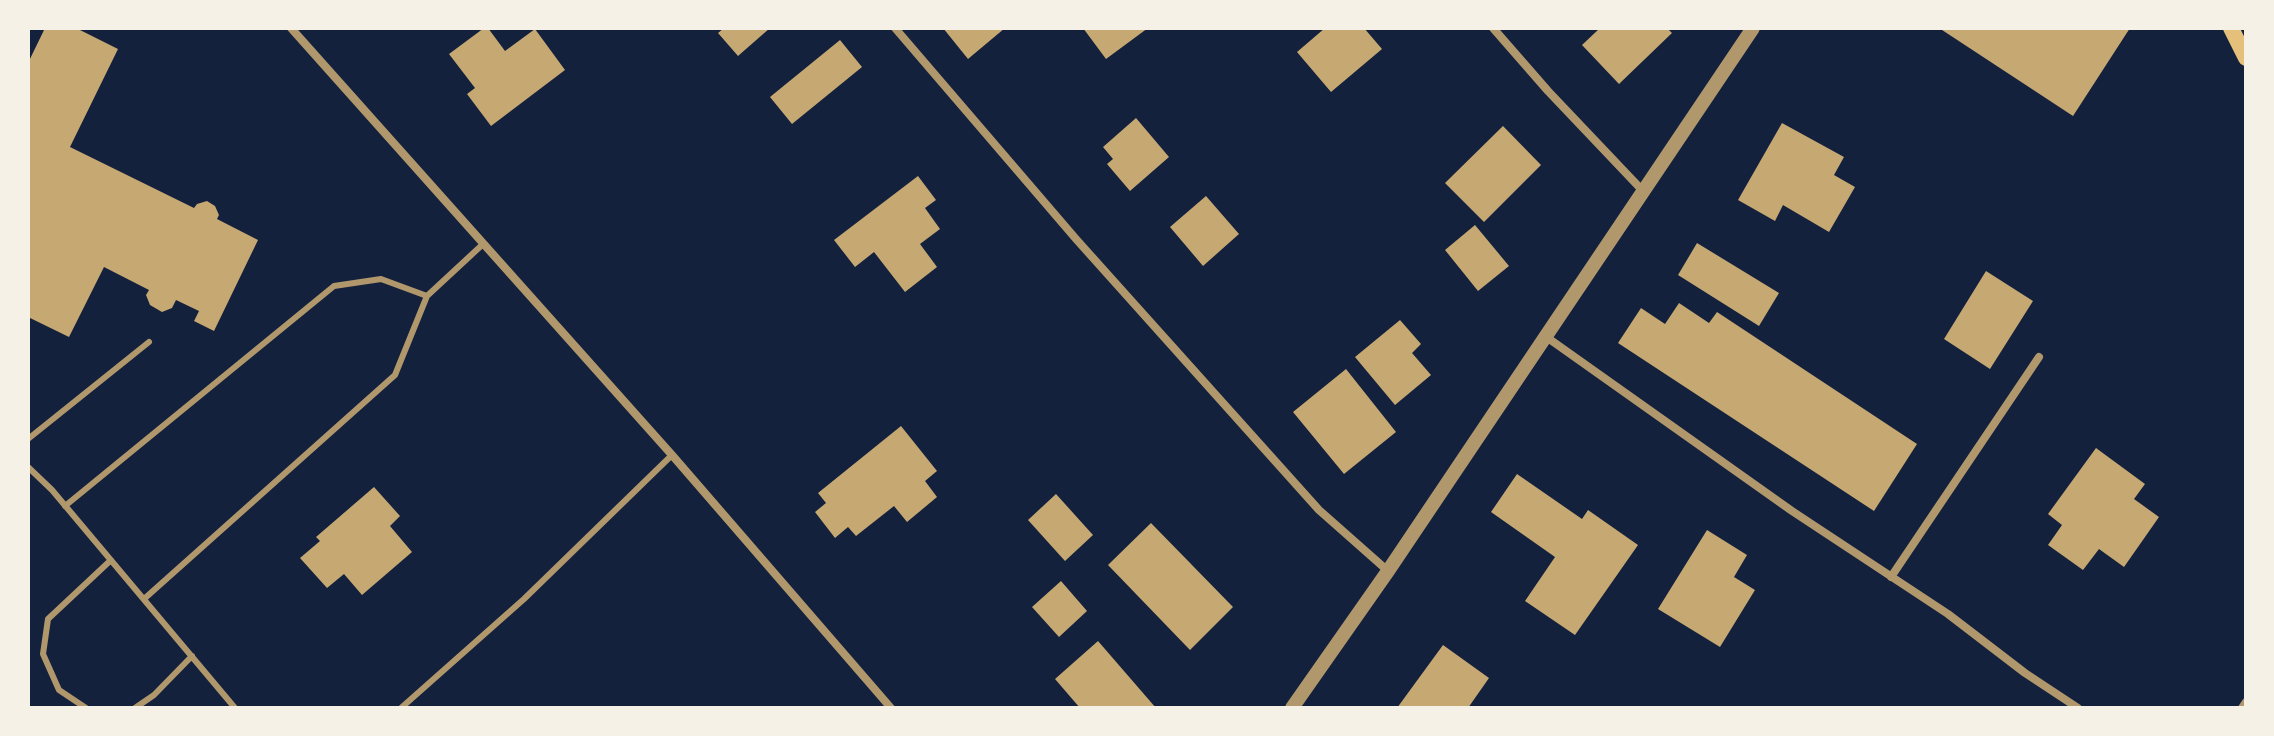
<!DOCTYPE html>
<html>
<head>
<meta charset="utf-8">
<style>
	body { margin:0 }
	#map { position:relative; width:2274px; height:736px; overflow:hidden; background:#14213d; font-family:"Titillium Web",sans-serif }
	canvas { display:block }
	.frame { position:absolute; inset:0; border:30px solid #f6f1e7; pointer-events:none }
</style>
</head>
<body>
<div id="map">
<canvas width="2274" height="736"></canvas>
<div class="frame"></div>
</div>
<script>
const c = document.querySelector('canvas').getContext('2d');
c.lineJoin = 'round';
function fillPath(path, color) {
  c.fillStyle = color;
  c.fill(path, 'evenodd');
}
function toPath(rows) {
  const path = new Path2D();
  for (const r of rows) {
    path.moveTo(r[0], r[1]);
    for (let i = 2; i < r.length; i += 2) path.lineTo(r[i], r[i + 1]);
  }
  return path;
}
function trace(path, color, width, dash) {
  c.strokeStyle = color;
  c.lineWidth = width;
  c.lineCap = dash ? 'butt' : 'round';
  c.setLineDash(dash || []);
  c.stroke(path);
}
const building = toPath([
	[45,28,76,28,118,49,70,147,194,208,197,204,207,201,215,206,219,215,217,219,258,240,214,331,194,321,199,311,176,300,172,308,162,312,150,305,146,295,149,290,104,267,69,337,28,317,28,63],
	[484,28,488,28,505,51,535,29,565,70,491,126,467,94,475,88,449,54],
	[724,28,770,28,738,56,718,33],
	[943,28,1005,28,968,59],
	[1083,28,1148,28,1106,59],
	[1325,28,1364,28,1382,49,1331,92,1297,52],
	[1600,28,1667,28,1672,33,1619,84,1582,45],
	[1939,28,2130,28,2073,116],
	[840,40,862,67,792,124,770,97],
	[1136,118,1169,157,1130,191,1107,164,1113,159,1103,147],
	[1782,123,1844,157,1834,175,1855,187,1829,232,1783,205,1775,221,1738,200],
	[1503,126,1541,165,1484,222,1445,183],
	[918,176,936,200,925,208,940,229,920,244,937,267,905,292,874,252,855,267,834,240],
	[1206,196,1239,234,1203,266,1170,227],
	[1475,225,1509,266,1478,291,1445,250],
	[1697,243,1779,293,1759,326,1678,275],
	[1986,271,2033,301,1990,369,1944,339],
	[1679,303,1709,323,1717,312,1917,444,1874,511,1618,343,1641,308,1665,324],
	[1400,320,1421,344,1412,353,1431,375,1395,405,1355,357],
	[1346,369,1396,432,1344,474,1293,412],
	[901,426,937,471,925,481,937,497,907,522,894,506,856,536,848,527,835,538,815,512,826,503,818,493],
	[2096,448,2145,484,2134,499,2159,517,2124,567,2099,549,2083,570,2048,545,2062,525,2048,514],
	[1517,474,1582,519,1588,510,1638,545,1575,635,1525,601,1555,557,1491,512],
	[374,487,400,516,390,526,412,552,362,595,344,574,327,588,300,558,320,541,316,537],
	[1056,494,1093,535,1065,561,1028,520],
	[1151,523,1233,607,1190,650,1108,565],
	[1707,530,1747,555,1734,577,1755,590,1720,647,1658,609],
	[1061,581,1087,611,1059,637,1032,607],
	[1098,641,1156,708,1080,708,1055,679],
	[1443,645,1489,678,1468,708,1397,708]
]);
const service = toPath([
	[28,439,149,342],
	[28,467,52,490,235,708],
	[65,506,334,286,381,279,427,296],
	[144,599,395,375,427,296,482,245],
	[86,708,59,690,43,654,48,619,111,560],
	[135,708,154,695,192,656],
	[401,708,524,599,672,455]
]);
const minor = toPath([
	[291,28,672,455,891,708],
	[895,28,1076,239,1319,510,1388,571],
	[1493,28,1548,91,1642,190],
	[1545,336,1792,511,1948,614,2025,673,2078,708],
	[1891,577,2039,357],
	[2242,708,2246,702]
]);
const tertiary = toPath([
	[1292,708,1388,571,1753,28]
]);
const secondary = toPath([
	[2231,28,2246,58]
]);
fillPath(building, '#c6a872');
trace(service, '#b1986c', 6);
trace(minor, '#b1986c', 8);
trace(tertiary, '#b1986c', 14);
trace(secondary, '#e5c07b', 16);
</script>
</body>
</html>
